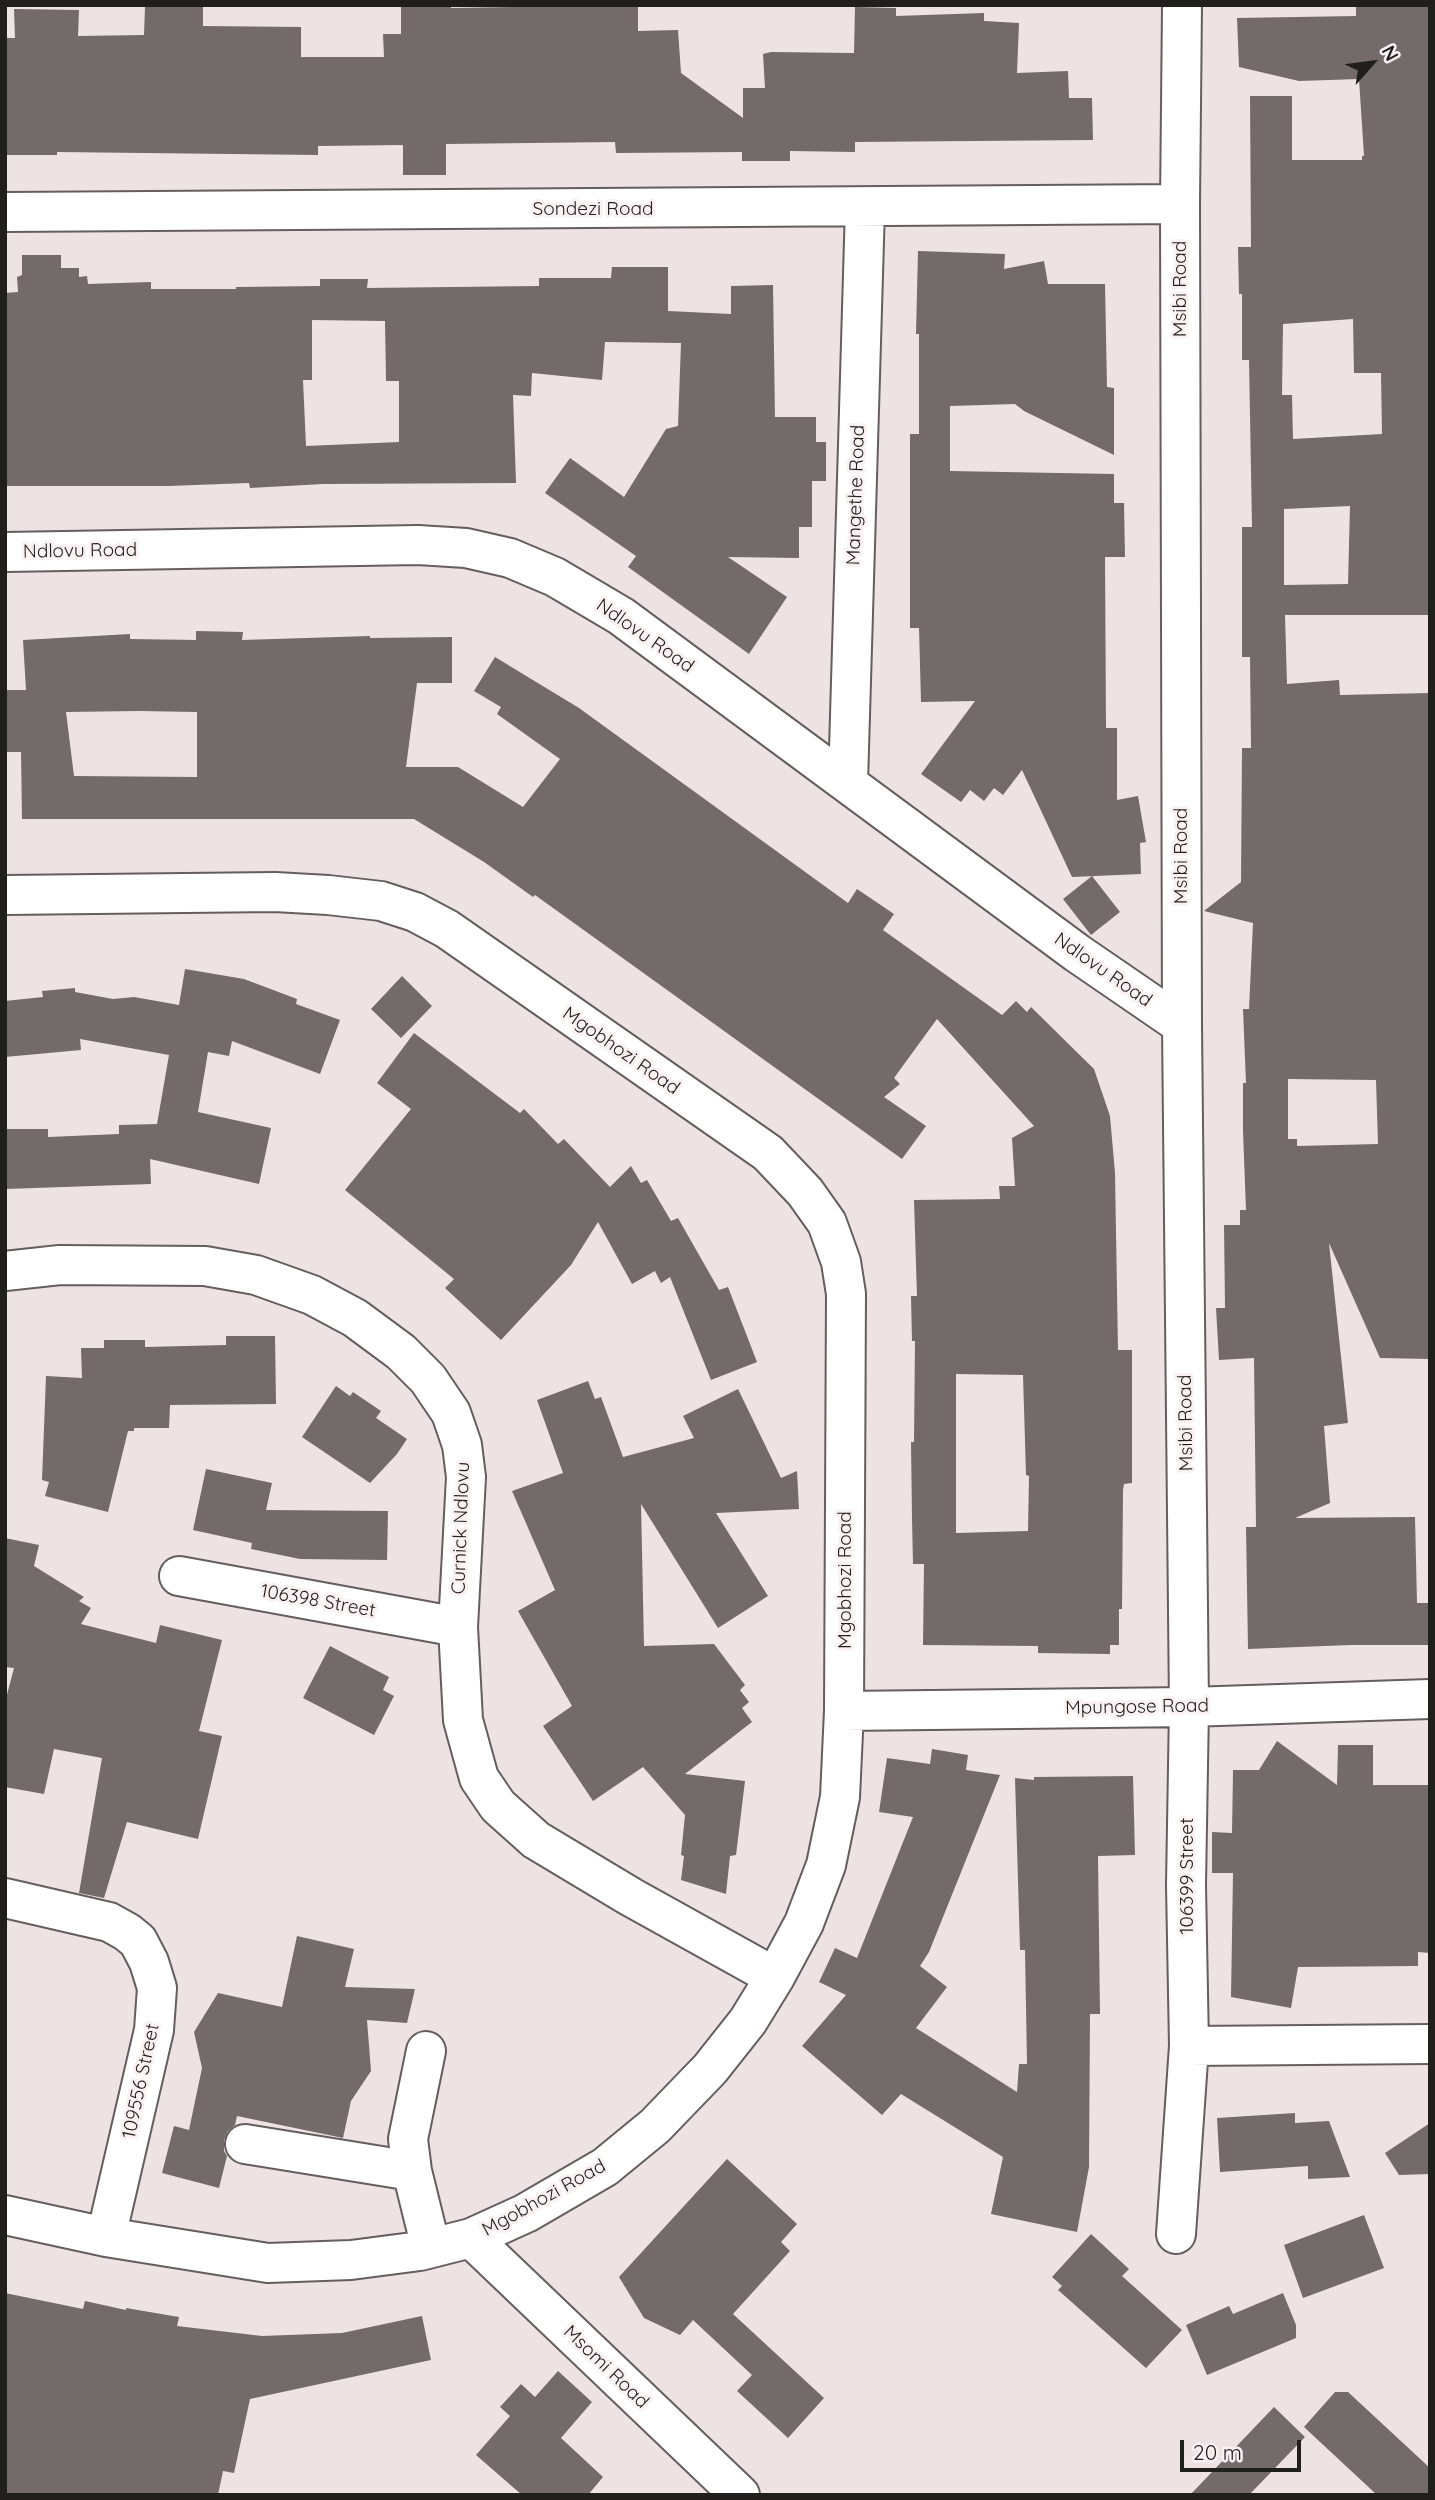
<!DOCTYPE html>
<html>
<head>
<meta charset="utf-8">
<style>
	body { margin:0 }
	#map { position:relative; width:1435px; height:2500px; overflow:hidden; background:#ede3e4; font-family:Quicksand,sans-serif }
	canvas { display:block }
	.frame { position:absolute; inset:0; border:7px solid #211e1e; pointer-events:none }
	.north { position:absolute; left:1337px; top:28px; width:70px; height:70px; -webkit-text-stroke:5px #faf1f1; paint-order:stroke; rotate:62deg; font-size:19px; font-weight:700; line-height:28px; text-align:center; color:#211e1e }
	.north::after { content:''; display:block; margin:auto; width:24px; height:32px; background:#211e1e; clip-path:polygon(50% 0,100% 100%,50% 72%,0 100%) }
	.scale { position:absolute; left:1180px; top:2440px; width:121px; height:32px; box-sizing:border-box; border:4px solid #211e1e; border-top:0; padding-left:9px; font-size:21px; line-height:24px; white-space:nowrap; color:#211e1e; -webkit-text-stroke:5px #faf1f1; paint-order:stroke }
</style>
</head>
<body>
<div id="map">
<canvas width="1435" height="2500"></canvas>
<div class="frame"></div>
<div class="north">N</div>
<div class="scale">20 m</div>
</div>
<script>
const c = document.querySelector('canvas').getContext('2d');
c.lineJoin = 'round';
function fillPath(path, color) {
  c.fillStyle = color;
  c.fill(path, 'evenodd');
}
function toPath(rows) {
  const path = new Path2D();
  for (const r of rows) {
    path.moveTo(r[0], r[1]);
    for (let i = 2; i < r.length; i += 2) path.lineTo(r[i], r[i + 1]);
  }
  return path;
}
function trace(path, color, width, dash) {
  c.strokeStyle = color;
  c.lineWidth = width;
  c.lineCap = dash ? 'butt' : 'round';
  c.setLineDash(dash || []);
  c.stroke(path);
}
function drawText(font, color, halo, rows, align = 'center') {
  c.font = font + ' Quicksand,sans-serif';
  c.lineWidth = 6;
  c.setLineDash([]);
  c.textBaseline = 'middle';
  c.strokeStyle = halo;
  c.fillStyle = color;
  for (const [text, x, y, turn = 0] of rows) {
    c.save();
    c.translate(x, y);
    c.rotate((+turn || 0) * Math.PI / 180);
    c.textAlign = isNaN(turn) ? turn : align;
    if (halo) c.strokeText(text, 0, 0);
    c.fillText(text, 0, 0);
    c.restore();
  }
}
const building = toPath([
	[401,5,451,5,451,8,638,5,638,31,678,30,681,73,743,118,743,88,765,88,763,54,771,52,854,53,855,7,896,8,896,16,984,13,984,21,1019,23,1017,73,1068,71,1069,98,1092,98,1093,140,855,142,855,152,790,151,790,161,742,161,742,152,616,153,615,142,446,144,446,175,403,175,403,145,318,146,318,155,57,152,57,155,5,155,5,38,15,38,14,9,79,10,78,36,144,35,145,7,203,7,203,26,301,27,301,57,384,57,383,34,401,34],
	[1356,5,1430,5,1430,615,1285,615,1287,684,1339,680,1340,695,1430,693,1430,1359,1380,1358,1329,1243,1348,1423,1324,1426,1330,1503,1295,1518,1415,1517,1417,1603,1430,1603,1430,1645,1350,1645,1248,1649,1246,1527,1256,1527,1254,1358,1219,1360,1216,1308,1225,1308,1224,1225,1240,1225,1240,1210,1246,1210,1243,1131,1243,1083,1246,1083,1243,1009,1249,1009,1253,923,1204,911,1241,882,1242,748,1251,748,1250,657,1242,657,1242,527,1252,527,1249,360,1242,360,1242,294,1239,294,1238,247,1251,247,1250,96,1292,96,1292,160,1362,160,1362,156,1364,156,1359,79,1299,81,1239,67,1237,18,1356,16],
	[1353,319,1354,373,1381,373,1382,434,1293,439,1292,395,1282,395,1283,324],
	[1350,506,1348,584,1284,585,1284,509],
	[1288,1079,1376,1080,1378,1144,1297,1146,1297,1139,1288,1139],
	[918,251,1005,254,1004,269,1044,261,1048,284,1105,284,1107,387,1114,388,1114,455,1024,411,1015,404,950,406,950,471,1114,474,1114,503,1124,503,1125,557,1105,557,1106,728,1117,728,1117,800,1138,796,1146,842,1140,843,1141,874,1072,877,1022,770,1003,795,994,788,984,801,970,790,961,802,921,774,975,701,921,702,919,628,910,628,910,434,919,434,919,334,916,334],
	[22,255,61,255,61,268,79,268,79,277,87,276,88,284,151,282,151,289,236,289,236,287,320,286,320,279,368,279,367,288,539,286,539,278,611,278,612,267,668,267,668,311,731,314,731,286,773,285,775,417,816,417,816,442,826,442,826,481,812,481,812,527,799,527,799,558,728,557,787,597,749,654,628,567,636,556,545,493,570,458,624,497,666,429,678,426,681,343,605,342,602,380,532,373,531,396,513,395,516,483,323,484,250,488,249,483,168,486,5,486,5,293,18,292,17,277,22,275],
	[312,320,385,321,386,381,399,381,399,442,306,446,303,380,312,380],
	[196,631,243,632,242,640,370,636,370,638,452,637,452,683,417,683,406,767,458,767,523,807,560,759,497,714,501,707,474,691,495,657,579,708,848,903,857,889,894,914,883,930,1002,1015,1016,1001,1027,1012,1031,1007,1094,1069,1110,1116,1115,1173,1118,1350,1132,1350,1132,1483,1124,1484,1123,1490,1122,1609,1119,1609,1119,1645,1110,1645,1110,1654,1038,1653,1038,1646,923,1645,924,1564,913,1564,912,1519,911,1442,914,1442,915,1341,912,1341,911,1296,917,1296,914,1200,1000,1199,999,1186,1015,1186,1012,1138,1034,1126,937,1019,894,1078,900,1084,884,1097,926,1126,902,1159,535,895,533,897,484,862,414,819,22,819,21,752,6,752,5,690,26,690,23,640,130,634,130,639,196,640],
	[138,711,197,712,197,777,74,776,66,712],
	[956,1374,1023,1375,1026,1475,1029,1476,1028,1531,956,1533],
	[1092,876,1120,912,1091,935,1063,899],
	[185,969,244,979,297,999,296,1004,340,1020,320,1074,232,1041,229,1056,208,1052,198,1112,271,1128,259,1184,150,1159,151,1184,5,1189,5,1129,48,1129,48,1137,119,1134,119,1125,157,1124,169,1055,80,1039,81,1050,5,1057,5,1001,43,997,42,991,75,988,75,992,113,999,134,997,179,1005],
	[402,976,432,1006,401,1038,371,1009],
	[414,1033,520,1113,524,1109,558,1144,564,1139,610,1187,631,1166,641,1183,647,1180,671,1221,678,1218,719,1290,728,1287,757,1362,711,1380,670,1277,661,1283,655,1271,632,1284,598,1222,571,1265,501,1340,445,1288,454,1279,345,1190,411,1109,377,1083],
	[226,1336,275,1336,276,1404,170,1405,169,1428,134,1428,134,1431,128,1431,108,1512,45,1496,49,1482,42,1480,46,1376,82,1378,81,1348,104,1348,104,1340,145,1340,145,1347,226,1345],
	[588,1381,595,1399,601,1397,623,1457,694,1438,683,1416,738,1389,781,1478,797,1471,799,1509,716,1513,768,1596,718,1628,641,1504,644,1646,714,1644,745,1685,740,1690,749,1702,742,1708,752,1722,685,1774,745,1781,736,1855,730,1856,726,1894,681,1880,684,1856,681,1855,685,1815,643,1767,593,1801,543,1726,572,1706,518,1611,555,1590,512,1491,563,1473,537,1400],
	[336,1386,350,1396,353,1392,381,1411,376,1418,407,1439,397,1454,370,1483,302,1437],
	[206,1469,272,1483,266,1510,388,1511,387,1560,300,1559,251,1549,252,1543,193,1530],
	[5,1538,39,1545,34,1566,84,1597,79,1601,91,1608,81,1624,156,1643,160,1625,222,1640,199,1731,222,1736,198,1839,127,1822,104,1898,79,1893,102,1758,54,1749,44,1794,5,1787,5,1702,14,1668,5,1667],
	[330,1646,389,1677,383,1690,394,1696,374,1735,303,1698],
	[1277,1741,1337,1785,1338,1745,1373,1745,1373,1785,1430,1785,1430,1953,1418,1952,1418,1966,1298,1967,1291,2008,1231,1997,1233,1873,1212,1873,1212,1832,1232,1833,1233,1770,1259,1770],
	[932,1749,968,1755,966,1770,1000,1775,929,1952,920,1966,947,1987,916,2028,1017,2092,1019,2064,1027,2064,1025,1950,1020,1950,1015,1778,1034,1780,1034,1777,1133,1776,1135,1855,1098,1856,1100,2014,1090,2014,1089,2167,1077,2232,991,2214,1003,2157,901,2094,882,2115,802,2046,846,1995,819,1982,835,1948,857,1958,913,1817,879,1812,887,1758,930,1764],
	[297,1936,354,1949,345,1987,415,1989,407,2023,367,2020,371,2071,351,2101,343,2138,237,2116,235,2125,228,2131,224,2140,224,2151,227,2156,219,2188,162,2173,174,2126,189,2130,202,2068,194,2032,218,1993,282,2007],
	[1295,2113,1295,2123,1329,2121,1350,2177,1308,2179,1308,2166,1220,2172,1217,2118],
	[1430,2123,1430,2174,1399,2175,1385,2153],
	[727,2159,797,2224,781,2242,790,2251,733,2314,824,2398,788,2438,737,2391,752,2375,693,2320,680,2335,644,2318,619,2277],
	[1364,2215,1384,2268,1303,2298,1284,2245],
	[1091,2234,1129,2269,1122,2276,1182,2330,1146,2368,1058,2290,1062,2286,1052,2277],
	[5,2293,83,2309,85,2301,126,2310,126,2308,179,2317,177,2326,262,2336,342,2333,422,2316,431,2360,250,2399,234,2473,223,2471,218,2495,5,2495],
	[1283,2293,1296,2325,1296,2338,1207,2375,1186,2325,1229,2306,1233,2314],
	[558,2371,592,2402,561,2438,603,2477,588,2495,522,2495,476,2455,510,2416,500,2407,521,2384,535,2397],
	[1335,2392,1348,2392,1430,2468,1430,2495,1377,2495,1304,2427],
	[1274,2407,1305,2437,1249,2495,1190,2495]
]);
const minor = toPath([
	[5,212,1180,204],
	[5,552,418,545,466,548,510,558,555,577,621,616,1077,953,1182,1025],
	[848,783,865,207],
	[5,895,275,892,328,895,381,901,415,912,447,929,768,1153,805,1192,827,1223,841,1262,846,1294,844,1711,840,1797,826,1865,804,1923,775,1977,748,2021,710,2069,655,2126,605,2167,526,2213,471,2238,420,2251,351,2260,268,2263,106,2237,5,2215],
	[5,1271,60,1265,205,1266,256,1275,312,1295,355,1318,401,1352,428,1379,451,1413,462,1445,466,1477,458,1627,463,1720,479,1778,498,1806,536,1840,631,1897,775,1977],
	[179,1576,458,1627],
	[844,1711,1189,1707,1430,1699],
	[5,1898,109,1922,127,1932,138,1941,149,1962,157,1988,154,2030,106,2237],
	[1189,2046,1430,2044],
	[426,2051,408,2139,412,2171,431,2248],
	[245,2144,412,2171],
	[1176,2234,1189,2046,1186,1885,1189,1707,1182,1025,1180,204,1182,5],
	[471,2238,740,2495]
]);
const streetNames = [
	["Sondezi Road",593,209],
	["Msibi Road",1180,289,-90],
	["Mangethe Road",856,495,-88],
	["Ndlovu Road",80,551,-1],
	["Ndlovu Road",645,636,35],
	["Msibi Road",1181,856,-90],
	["Ndlovu Road",1103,970,35],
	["Mgobhozi Road",621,1051,35],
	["Msibi Road",1186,1423,-91],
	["Curnick Ndlovu",461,1528,-88],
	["Mgobhozi Road",845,1580,-90],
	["106398 Street",318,1601,10],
	["Mpungose Road",1137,1707,-1],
	["106399 Street",1187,1876,-90],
	["109556 Street",141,2081,-78],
	["Mgobhozi Road",544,2198,-29],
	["Msomi Road",606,2367,44]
];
fillPath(building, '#736a6b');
trace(minor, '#655d5e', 42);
trace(minor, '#fff', 38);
drawText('19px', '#211e1e', '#faf1f1', streetNames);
</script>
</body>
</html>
